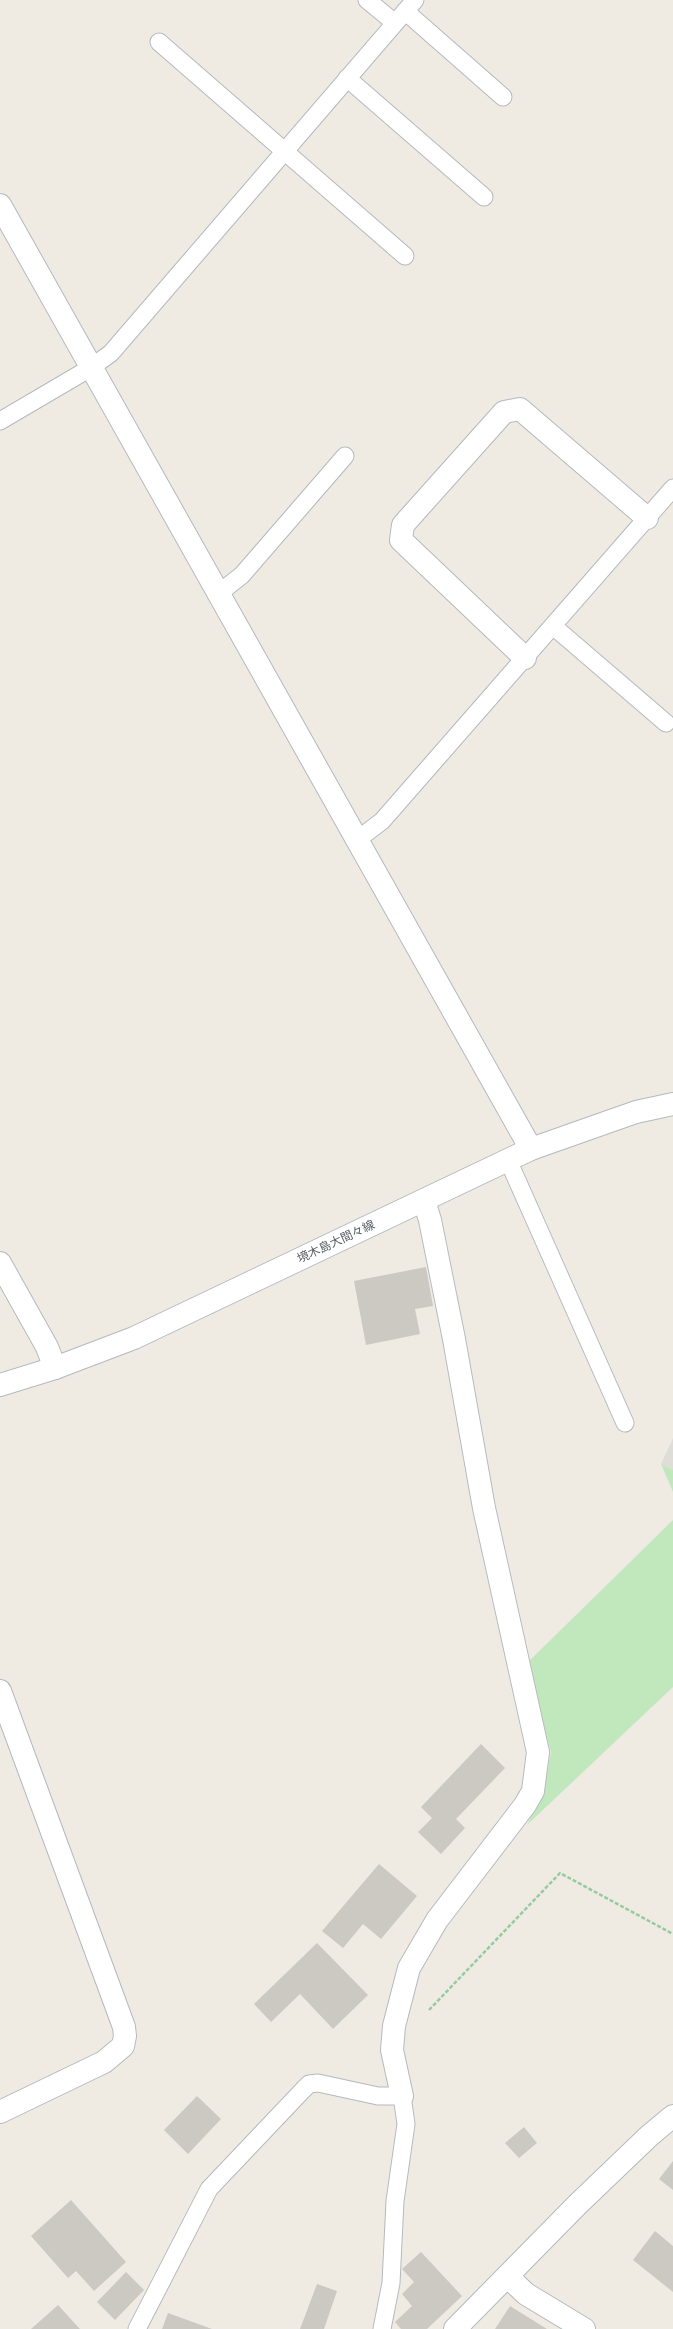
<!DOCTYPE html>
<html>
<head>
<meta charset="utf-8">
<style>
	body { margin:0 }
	canvas { display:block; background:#efebe3 }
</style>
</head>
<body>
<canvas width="673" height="2329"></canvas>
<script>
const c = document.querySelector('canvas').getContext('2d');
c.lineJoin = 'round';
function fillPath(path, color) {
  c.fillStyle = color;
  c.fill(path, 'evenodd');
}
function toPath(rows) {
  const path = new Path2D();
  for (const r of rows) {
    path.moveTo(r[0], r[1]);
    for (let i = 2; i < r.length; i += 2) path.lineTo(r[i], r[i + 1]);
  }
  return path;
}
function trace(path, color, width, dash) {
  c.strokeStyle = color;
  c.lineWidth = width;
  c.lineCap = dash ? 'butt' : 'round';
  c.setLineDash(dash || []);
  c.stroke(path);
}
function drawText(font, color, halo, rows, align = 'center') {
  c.font = font + ' Mulish,"Noto Sans JP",sans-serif';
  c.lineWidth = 3.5;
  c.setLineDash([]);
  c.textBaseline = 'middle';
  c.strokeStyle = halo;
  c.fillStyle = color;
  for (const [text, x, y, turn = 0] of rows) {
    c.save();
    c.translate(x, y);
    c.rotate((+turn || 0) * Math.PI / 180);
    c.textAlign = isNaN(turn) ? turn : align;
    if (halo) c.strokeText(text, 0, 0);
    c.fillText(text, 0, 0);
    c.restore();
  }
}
const industrial = toPath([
	[673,1438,673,1470,661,1464]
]);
const green = toPath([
	[661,1464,673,1470,673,1492],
	[673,1520,673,1687,527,1825,544,1790,551,1752,527,1663]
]);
const building = toPath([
	[426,1267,433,1306,415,1309,420,1334,366,1345,354,1281],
	[481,1744,505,1768,456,1819,465,1828,441,1854,418,1832,432,1818,421,1807],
	[379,1864,417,1896,381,1939,363,1924,343,1948,322,1931],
	[317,1943,368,1995,333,2029,300,1994,271,2022,254,2004],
	[197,2096,221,2119,188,2154,164,2130],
	[524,2127,537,2143,519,2158,505,2143],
	[673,2161,673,2190,659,2179],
	[71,2200,126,2262,94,2291,76,2271,68,2278,31,2236],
	[655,2231,673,2246,673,2292,633,2260],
	[421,2252,462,2296,427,2329,401,2329,395,2322,412,2306,402,2294,414,2282,402,2269],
	[126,2272,144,2290,115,2320,97,2302],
	[317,2284,337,2291,324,2329,300,2329],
	[58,2305,80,2329,31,2329],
	[510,2306,547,2329,495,2329],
	[168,2313,212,2329,162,2329]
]);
const path = toPath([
	[429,2010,560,1873,673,1934]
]);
const service = toPath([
	[367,0,395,23],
	[405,11,503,97],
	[159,42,405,256],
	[347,78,484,197],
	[0,421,92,367,111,353,415,0],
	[218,594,242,575,345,456],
	[553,626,666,723],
	[357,840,382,821,673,488],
	[508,1160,625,1423],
	[137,2329,209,2189,302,2091,309,2084,318,2083,378,2096,402,2096,406,2124,395,2201,391,2283,382,2329]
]);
const minor = toPath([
	[0,205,531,1149],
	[525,658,401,540,403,525,504,412,520,409,647,518],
	[0,1263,47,1347,55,1368],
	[0,1691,124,2027,125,2036,123,2046,104,2062,0,2112],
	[402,2096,392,2050,394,2026,409,1968,437,1920,525,1805,533,1791,538,1752,484,1508,454,1339,430,1220,424,1201],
	[507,2276,526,2294,584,2329],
	[455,2329,578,2204,649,2136,673,2116]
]);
const secondary = toPath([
	[0,1385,55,1368,134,1338,531,1149,636,1112,673,1104]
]);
const streetNames = [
	["境木島大間々線",336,1242,-25]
];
fillPath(industrial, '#dfddd7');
fillPath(green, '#c1e8bd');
fillPath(building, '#ccc8c2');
trace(service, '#b5b9be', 19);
trace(minor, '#b5b9be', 24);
trace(secondary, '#b4b9be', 24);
trace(path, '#96caa1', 2.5, [4, 2]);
trace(service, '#fff', 17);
trace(minor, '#fff', 22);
trace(secondary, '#fff', 22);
drawText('12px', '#5b6064', '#fff', streetNames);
</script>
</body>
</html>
